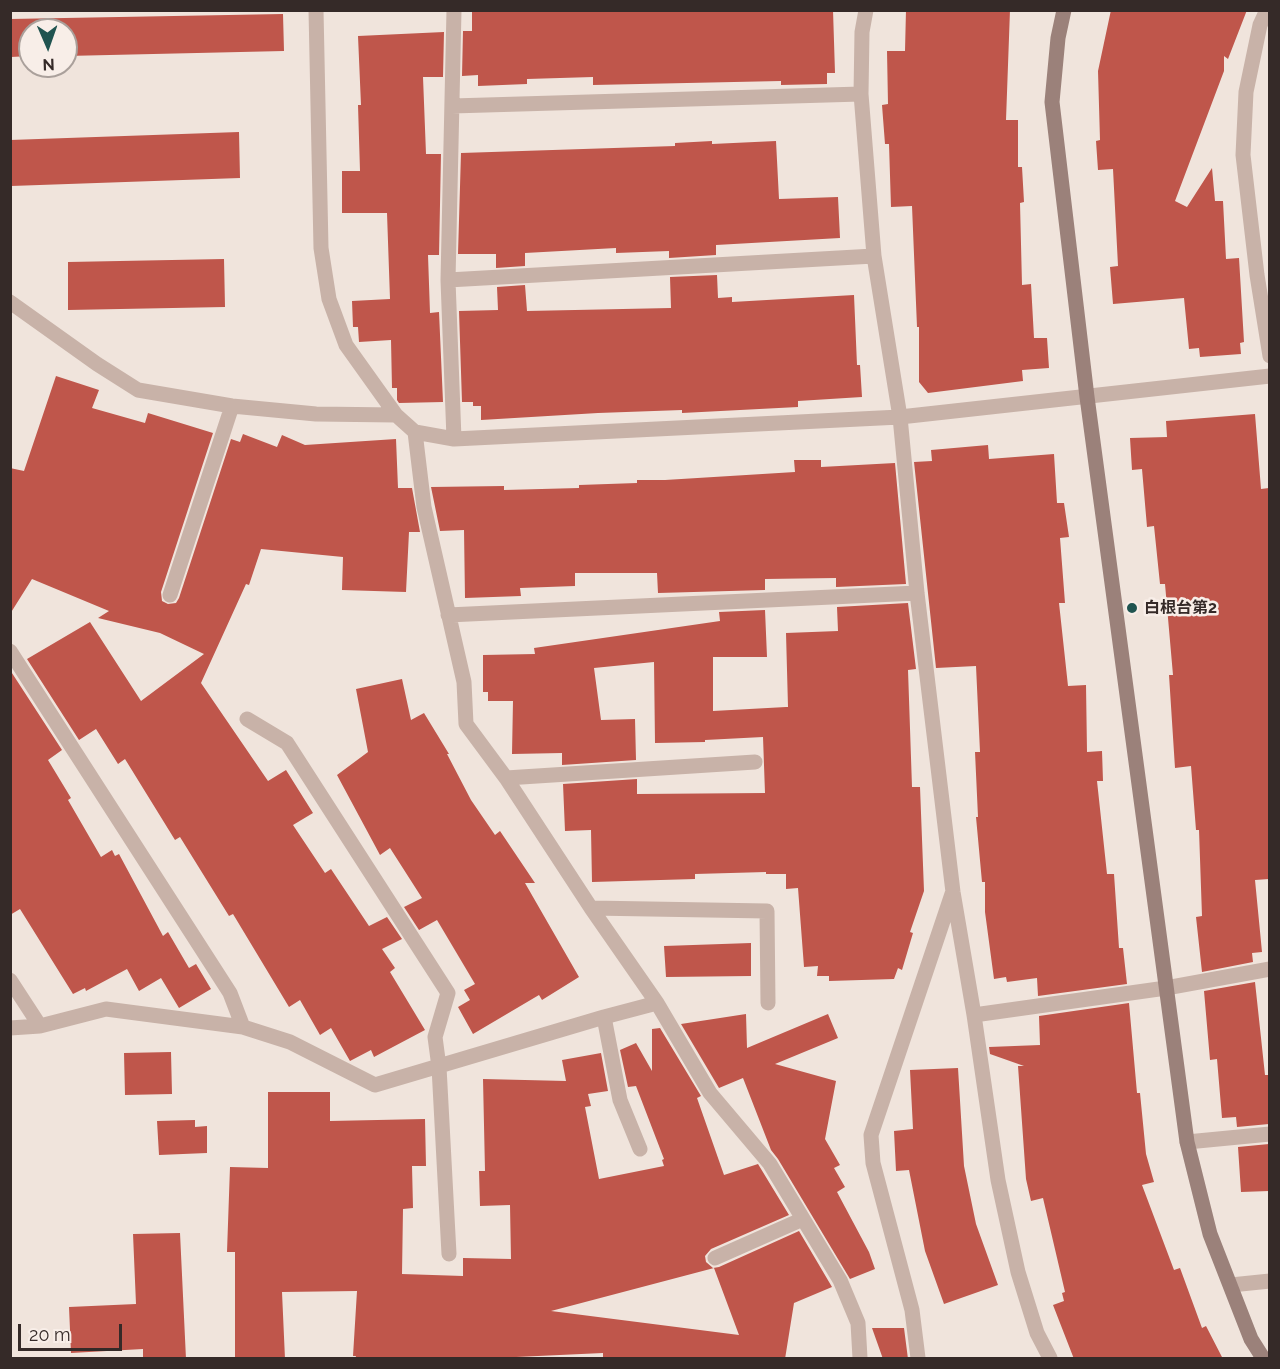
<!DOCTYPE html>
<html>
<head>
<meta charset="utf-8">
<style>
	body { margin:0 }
	#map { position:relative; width:1280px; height:1369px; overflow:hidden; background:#f0e4dc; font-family:Raleway,sans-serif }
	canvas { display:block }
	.frame { position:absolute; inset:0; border:12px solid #352a28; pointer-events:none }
	.north { position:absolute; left:18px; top:18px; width:60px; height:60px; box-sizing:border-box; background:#f8eee8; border:2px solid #aaa09b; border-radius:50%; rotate:178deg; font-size:16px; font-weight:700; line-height:24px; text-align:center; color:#352a28 }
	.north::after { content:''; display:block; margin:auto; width:21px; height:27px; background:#205450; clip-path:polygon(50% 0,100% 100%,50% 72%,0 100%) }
	.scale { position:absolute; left:18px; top:1324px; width:104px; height:27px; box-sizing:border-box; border:3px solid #352a28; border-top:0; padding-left:8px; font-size:18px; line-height:21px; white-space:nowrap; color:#352a28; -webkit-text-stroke:4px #f8eee8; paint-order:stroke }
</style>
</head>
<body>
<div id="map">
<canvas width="1280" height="1369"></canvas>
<div class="frame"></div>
<div class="north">N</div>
<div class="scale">20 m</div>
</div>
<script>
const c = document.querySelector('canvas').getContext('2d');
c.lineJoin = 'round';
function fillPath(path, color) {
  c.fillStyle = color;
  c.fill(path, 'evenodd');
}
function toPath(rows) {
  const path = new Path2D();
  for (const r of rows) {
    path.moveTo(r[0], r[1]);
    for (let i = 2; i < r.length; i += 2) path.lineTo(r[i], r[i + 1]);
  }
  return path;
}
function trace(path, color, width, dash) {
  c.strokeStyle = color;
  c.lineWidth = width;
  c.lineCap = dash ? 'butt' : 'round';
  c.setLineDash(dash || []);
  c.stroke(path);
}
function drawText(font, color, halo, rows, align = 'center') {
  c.font = font + ' Raleway,"Noto Sans JP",sans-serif';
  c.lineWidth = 5;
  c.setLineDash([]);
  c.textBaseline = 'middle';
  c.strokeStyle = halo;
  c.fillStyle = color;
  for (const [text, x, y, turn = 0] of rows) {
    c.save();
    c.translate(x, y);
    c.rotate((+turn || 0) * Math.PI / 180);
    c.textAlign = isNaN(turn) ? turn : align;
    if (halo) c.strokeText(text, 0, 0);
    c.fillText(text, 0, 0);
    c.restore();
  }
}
const building = toPath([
	[472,10,833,10,835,73,827,73,827,84,781,85,781,81,593,85,593,77,527,79,527,84,478,86,478,75,462,76,463,31,472,31],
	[906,10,1010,10,1006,120,1018,120,1018,167,1022,167,1024,202,1020,203,1022,285,1031,284,1034,338,1047,338,1049,368,1022,370,1023,381,928,393,919,382,919,327,917,327,912,206,891,207,889,144,885,144,882,105,888,104,887,51,905,51],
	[1111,10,1247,10,1228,59,1224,56,1224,71,1175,201,1187,207,1212,168,1215,201,1223,201,1226,259,1239,258,1244,342,1240,343,1241,354,1200,357,1199,348,1189,349,1184,298,1113,304,1110,267,1118,266,1113,169,1098,170,1096,141,1100,140,1098,71],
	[283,14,284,51,66,56,66,30,30,30,30,56,11,57,10,19],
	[444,32,443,77,423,77,426,154,441,154,439,255,428,255,430,313,439,312,443,402,399,403,397,400,397,388,392,388,391,340,359,342,358,327,353,327,352,301,390,299,387,213,342,213,342,171,360,171,358,105,361,105,358,36],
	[239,132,240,178,11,186,10,140],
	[712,141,712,144,776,141,779,199,838,197,840,238,716,245,716,255,669,258,669,251,616,253,616,248,525,253,525,266,496,268,496,254,458,254,461,153,675,146,675,143],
	[224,259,225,307,68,310,68,262],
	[717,275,718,298,732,297,732,302,854,295,857,365,860,365,862,397,798,401,798,407,682,413,682,410,598,413,481,420,481,406,473,406,473,402,462,402,459,311,498,310,497,287,525,285,527,311,671,308,670,277],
	[56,376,99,390,92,408,145,423,148,413,213,433,161,592,162,601,168,604,176,603,179,598,231,439,240,442,243,434,277,447,282,435,305,445,396,439,398,488,412,488,420,532,409,532,406,592,342,590,343,557,261,549,249,585,246,584,201,683,268,781,286,770,313,813,293,825,325,873,331,869,369,926,387,917,402,939,382,949,395,968,390,972,425,1030,374,1057,371,1050,350,1061,331,1028,320,1035,300,1000,289,1007,233,914,229,916,180,837,175,840,125,759,118,764,96,729,79,740,27,659,90,622,141,701,204,654,160,633,98,618,109,611,32,579,10,614,10,468,24,471],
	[1255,414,1261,489,1269,488,1269,879,1255,880,1262,952,1252,953,1253,962,1202,972,1196,917,1202,916,1199,830,1196,830,1191,766,1175,768,1169,675,1173,675,1165,584,1160,584,1154,526,1147,527,1142,469,1132,470,1130,438,1167,437,1166,421],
	[988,445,989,459,1054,454,1057,503,1064,503,1069,537,1060,538,1065,603,1059,603,1068,686,1086,685,1087,752,1102,751,1103,781,1097,781,1107,874,1114,874,1119,948,1123,948,1127,984,1038,996,1037,978,1007,982,1006,977,994,979,985,912,985,882,982,882,976,817,978,817,975,752,980,752,976,666,936,668,914,462,932,461,931,450],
	[794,460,821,460,821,467,895,463,906,584,836,587,836,578,765,579,765,590,658,593,657,573,575,573,575,586,520,588,521,596,465,598,464,530,440,531,431,487,504,486,504,490,579,488,579,485,637,483,637,480,665,480,795,472],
	[908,603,916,669,908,670,912,787,920,787,924,891,910,932,913,933,902,970,898,968,894,979,829,981,829,976,817,976,818,966,804,967,798,888,786,889,786,874,766,874,766,872,695,874,695,879,592,882,591,830,565,831,563,784,637,779,637,794,765,793,763,737,705,740,705,742,655,743,654,662,594,668,601,720,635,719,636,760,562,765,562,753,512,754,513,701,488,701,488,692,483,692,483,655,535,654,534,648,720,621,719,612,765,610,767,657,713,657,713,711,786,707,788,707,786,633,838,631,837,607],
	[10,670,62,750,48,760,71,798,68,800,101,857,112,850,115,856,119,854,163,936,168,932,189,968,196,964,211,989,179,1008,161,978,139,991,127,969,86,991,85,988,73,994,20,909,10,915],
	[402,679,411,720,424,713,449,754,447,754,471,800,495,835,500,831,535,883,525,883,579,977,542,1000,539,995,473,1034,458,1007,470,1000,464,990,475,984,437,920,419,930,404,907,422,898,390,848,380,855,337,775,368,752,356,689],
	[751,943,751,976,666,977,664,946],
	[1255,982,1265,1075,1269,1075,1269,1124,1237,1127,1236,1117,1222,1118,1217,1059,1210,1060,1204,991],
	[1129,1003,1137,1093,1140,1093,1146,1154,1154,1182,1142,1185,1174,1270,1180,1268,1202,1328,1206,1326,1223,1359,1074,1359,1053,1305,1064,1301,1062,1293,1065,1292,1043,1198,1031,1201,1026,1179,1018,1066,1024,1066,990,1054,989,1047,1040,1045,1039,1016],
	[746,1014,747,1048,828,1014,838,1038,775,1064,836,1081,825,1139,840,1165,834,1168,845,1187,837,1192,869,1252,875,1269,850,1279,778,1159,771,1150,743,1078,719,1088,681,1024],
	[660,1028,701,1096,697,1098,724,1175,758,1164,789,1215,711,1249,705,1256,706,1262,713,1268,719,1267,799,1231,832,1287,794,1303,785,1359,603,1359,603,1353,473,1359,355,1359,356,1356,353,1356,357,1291,282,1292,285,1359,235,1359,235,1252,227,1252,230,1167,268,1168,268,1092,330,1092,330,1121,425,1119,426,1166,412,1166,413,1208,403,1209,402,1274,463,1276,463,1258,511,1259,510,1205,480,1206,479,1171,485,1171,483,1079,566,1081,562,1060,601,1053,608,1091,588,1094,591,1106,585,1107,599,1179,664,1166,662,1160,664,1159,636,1086,628,1087,620,1050,636,1043,652,1071,652,1029],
	[714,1268,739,1335,551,1311],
	[171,1052,172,1094,125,1095,124,1053],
	[958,1068,964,1166,976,1224,998,1285,944,1304,925,1251,909,1170,896,1171,894,1131,913,1129,910,1070],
	[195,1120,195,1127,207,1126,207,1153,159,1155,157,1121],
	[1269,1144,1269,1191,1241,1192,1238,1147],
	[180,1233,186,1359,143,1359,143,1349,71,1353,69,1307,136,1304,133,1234],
	[872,1328,904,1328,908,1359,883,1359]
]);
const street = toPath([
	[316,10,321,248,329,299,346,345,396,415,415,432,454,439,900,417,1270,376],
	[866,10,862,32,861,94,874,256,900,417,917,593,953,892,974,1015,998,1180,1018,1272,1037,1333,1050,1358],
	[1267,10,1260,25,1246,92,1243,155,1257,275,1270,356],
	[452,106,861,94],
	[448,280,874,256],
	[10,302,97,364,138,390,232,406,316,414,396,415],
	[415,432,424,507,464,682,466,724,506,778,591,908,657,1003,710,1093,770,1164,840,1280,858,1323,860,1358],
	[454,439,448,280,454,10],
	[170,595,232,406],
	[448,615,917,593],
	[10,651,230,993,243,1027],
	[247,719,287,743,448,993,435,1037,439,1067,449,1254],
	[506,778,755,762],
	[591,908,767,911,768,1003],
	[10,980,40,1026],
	[974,1015,1166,988,1270,969],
	[604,1017,620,1100,640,1149],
	[10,1028,40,1026,106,1009,243,1027,290,1042,375,1085,604,1017,657,1003],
	[1187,1142,1270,1134],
	[715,1258,803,1219],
	[1231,1285,1270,1281],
	[918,1358,912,1310,873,1163,871,1135,952,894]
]);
const secondary = toPath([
	[1064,10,1058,38,1052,102,1087,397,1187,1142,1210,1234,1251,1339,1263,1358]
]);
const markers = [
	[1132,608,6,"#205450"]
];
const poiNames = [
	["白根台第2",1144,608]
];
fillPath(building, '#bf564b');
trace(street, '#c8b2a8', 15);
trace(secondary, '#9b817a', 15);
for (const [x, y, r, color] of markers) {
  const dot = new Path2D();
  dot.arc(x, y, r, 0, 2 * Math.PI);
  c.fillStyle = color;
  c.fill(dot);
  trace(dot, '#f8eee8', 2);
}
drawText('bold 16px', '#352a28', '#f8eee8', poiNames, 'left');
</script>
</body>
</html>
